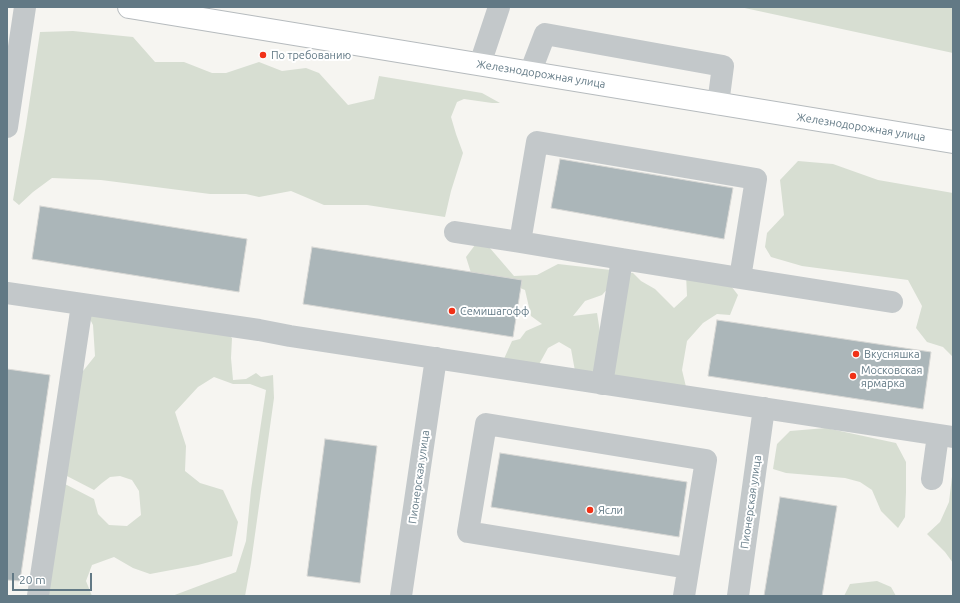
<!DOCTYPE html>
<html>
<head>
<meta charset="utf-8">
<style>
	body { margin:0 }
	#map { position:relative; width:960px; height:603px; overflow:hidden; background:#f6f5f1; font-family:Ubuntu,sans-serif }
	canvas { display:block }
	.frame { position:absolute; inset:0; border:8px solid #627985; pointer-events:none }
	.scale { position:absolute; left:12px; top:573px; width:80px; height:18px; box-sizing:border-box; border:2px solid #627985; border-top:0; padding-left:5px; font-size:12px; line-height:14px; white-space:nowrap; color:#627985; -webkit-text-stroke:3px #fff; paint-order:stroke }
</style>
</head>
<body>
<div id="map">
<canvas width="960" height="603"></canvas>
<div class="frame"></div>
<div class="scale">20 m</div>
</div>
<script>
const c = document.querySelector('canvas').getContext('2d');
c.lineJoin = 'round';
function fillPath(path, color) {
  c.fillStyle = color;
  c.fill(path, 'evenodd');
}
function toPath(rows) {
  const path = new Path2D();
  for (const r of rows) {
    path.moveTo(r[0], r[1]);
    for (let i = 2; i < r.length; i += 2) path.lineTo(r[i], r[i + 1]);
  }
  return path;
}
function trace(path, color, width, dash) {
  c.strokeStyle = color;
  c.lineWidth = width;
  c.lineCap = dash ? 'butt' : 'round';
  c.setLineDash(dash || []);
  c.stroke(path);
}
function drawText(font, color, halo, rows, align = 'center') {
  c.font = font + ' Ubuntu,sans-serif';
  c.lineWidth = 4;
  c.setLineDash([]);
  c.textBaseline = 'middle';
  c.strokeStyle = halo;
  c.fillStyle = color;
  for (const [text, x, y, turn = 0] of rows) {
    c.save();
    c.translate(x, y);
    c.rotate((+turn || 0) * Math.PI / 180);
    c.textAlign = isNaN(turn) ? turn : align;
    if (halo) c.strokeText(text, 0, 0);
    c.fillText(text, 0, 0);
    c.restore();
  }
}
const green = toPath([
	[740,7,953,7,953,53],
	[73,31,133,37,155,62,184,62,212,73,226,73,259,62,282,71,306,68,319,73,348,105,374,99,379,76,482,93,500,103,492,103,464,99,457,102,451,117,456,134,463,153,451,191,445,217,367,205,324,205,291,191,259,197,246,194,210,194,101,180,52,178,33,192,19,205,13,200,26,125,40,32],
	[798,161,833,164,878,180,953,193,953,354,952,356,943,347,927,342,916,328,922,306,908,280,802,266,771,257,765,247,767,233,784,215,780,180],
	[478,241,489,247,514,276,537,275,558,264,611,270,612,284,602,295,585,301,573,316,597,313,602,345,595,371,575,371,571,349,559,342,548,348,537,368,503,361,512,341,520,339,526,331,542,324,531,316,525,290,506,282,472,276,466,257],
	[626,272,633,273,641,281,655,289,674,308,687,296,686,274,728,282,738,295,730,315,717,314,703,323,687,341,682,370,687,391,610,380],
	[88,315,227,333,232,338,231,358,233,380,246,379,256,373,261,377,273,375,274,398,251,563,245,596,172,596,236,572,246,541,251,490,266,390,250,384,233,384,214,377,198,387,175,412,186,446,185,471,200,483,223,490,238,522,232,556,198,565,150,574,133,568,114,557,92,565,86,581,92,596,46,596,63,483,94,499,98,514,109,525,127,526,141,515,139,491,132,480,120,476,110,477,102,483,94,490,65,475,79,376,95,356,93,325],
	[826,428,896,443,906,462,906,492,905,517,898,528,881,511,872,490,860,482,845,478,786,473,773,469,777,444,790,431],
	[953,468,953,563,945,552,927,534,940,522,949,502],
	[877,581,891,587,896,596,844,596,850,584]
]);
const building = toPath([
	[560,159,733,188,724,239,551,208,560,159],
	[40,206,247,239,239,292,32,259,40,206],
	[312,247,522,280,513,337,303,304,312,247],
	[717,320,931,352,923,409,708,376,717,320],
	[7,369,50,375,20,581,7,580,7,369],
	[325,439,377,446,360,583,307,576,325,439],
	[500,453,687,482,679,537,491,507,500,453],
	[780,497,837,506,822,596,764,596,780,497]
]);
const minor = toPath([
	[480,64,499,7],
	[530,73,545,34,723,66,718,104],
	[7,127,25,7],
	[455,232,520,242],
	[740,278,892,302],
	[7,293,259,330,290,336,953,437],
	[602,384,622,259,740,278,756,179,537,142,520,242,622,259],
	[932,479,938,435],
	[38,596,82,305],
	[401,596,436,358],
	[684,596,706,460,486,424,468,532,688,568],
	[738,596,764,408]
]);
const major = toPath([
	[129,7,953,142]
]);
const markers = [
	[263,55,4,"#f13117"],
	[452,311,4,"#f13117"],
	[856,354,4,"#f13117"],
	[853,376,4,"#f13117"],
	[590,510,4,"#f13117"]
];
const poiNames = [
	["По требованию",271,55],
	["Семишагофф",460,311],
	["Вкусняшка",864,354],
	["Московская",861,370],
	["ярмарка",861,383],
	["Ясли",598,510]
];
const streetNames = [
	["Железнодорожная улица",541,74,9],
	["Железнодорожная улица",861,127,9],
	["Пионерская улица",419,477,-82],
	["Пионерская улица",751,502,-82]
];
fillPath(green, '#d7ded2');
fillPath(building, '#abb6b9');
trace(building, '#d7d7d4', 1);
trace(major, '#b6bbbe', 24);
trace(minor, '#c3c8ca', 22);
trace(major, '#fff', 22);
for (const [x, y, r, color] of markers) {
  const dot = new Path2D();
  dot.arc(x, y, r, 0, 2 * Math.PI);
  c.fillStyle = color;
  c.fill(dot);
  trace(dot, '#fff', 1.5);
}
drawText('11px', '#627985', '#fff', poiNames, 'left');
drawText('11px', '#627985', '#fff', streetNames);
</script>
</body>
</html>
